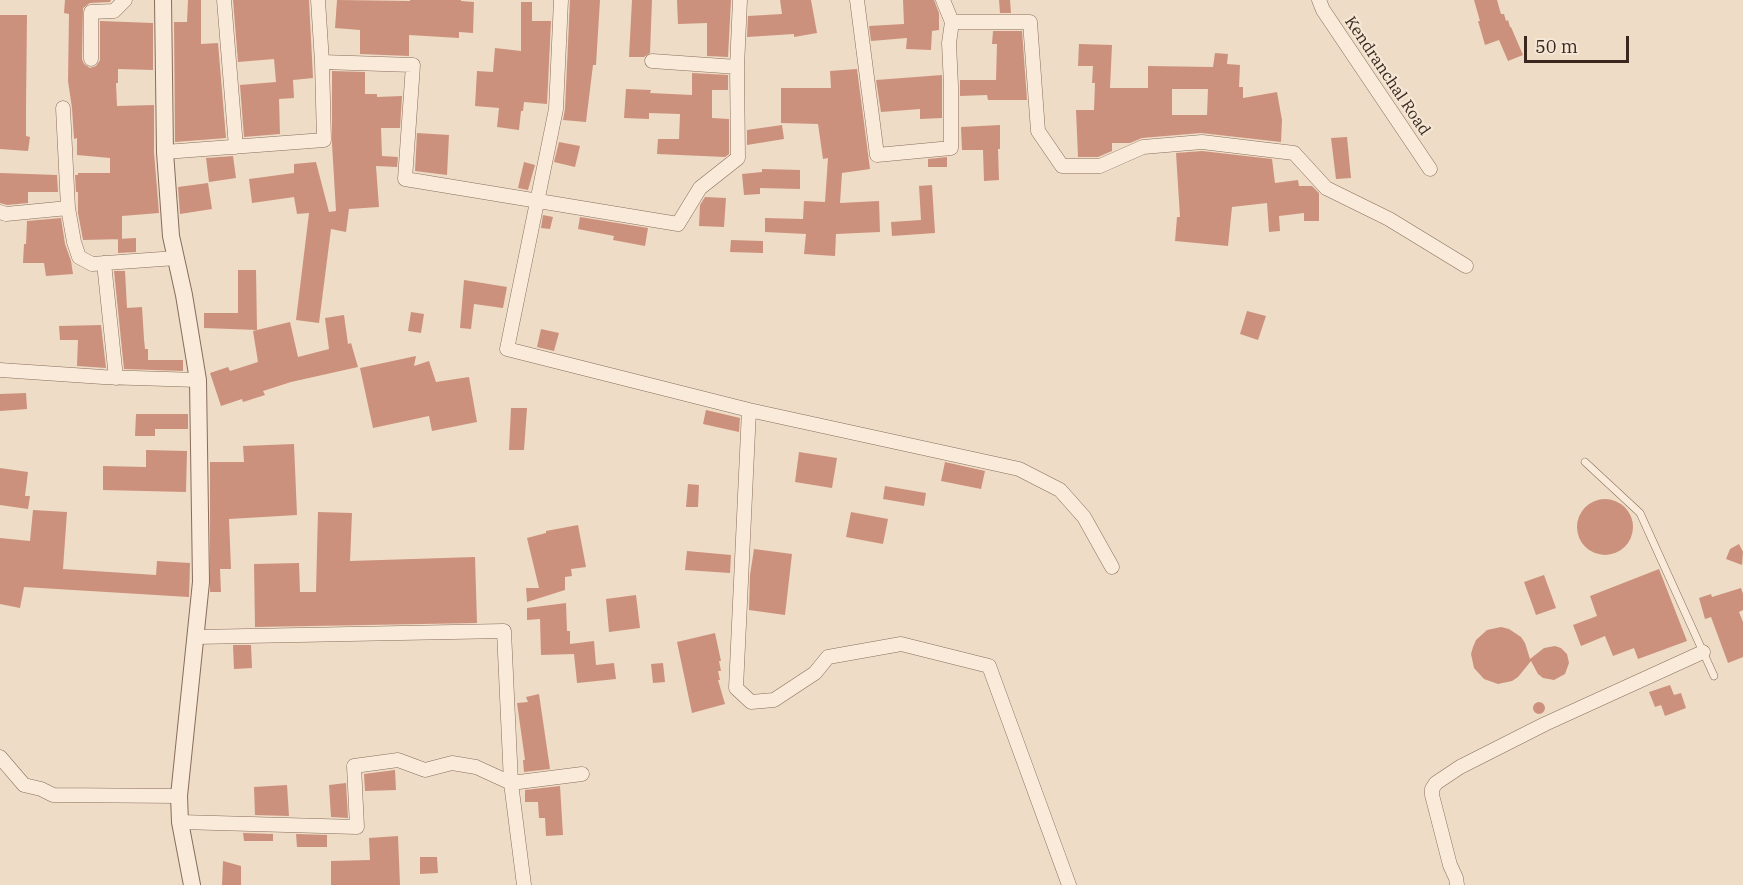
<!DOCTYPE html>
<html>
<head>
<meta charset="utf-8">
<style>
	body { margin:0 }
	#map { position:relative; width:1743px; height:885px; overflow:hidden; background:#eedcc6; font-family:"IBM Plex Serif",serif }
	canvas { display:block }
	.scale { position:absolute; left:1524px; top:36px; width:105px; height:27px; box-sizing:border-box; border:3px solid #3a281f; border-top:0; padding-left:8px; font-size:18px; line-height:21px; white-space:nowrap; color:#3a281f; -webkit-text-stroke:4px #f5e7d5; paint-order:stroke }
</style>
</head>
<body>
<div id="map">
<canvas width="1743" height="885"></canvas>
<div class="scale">50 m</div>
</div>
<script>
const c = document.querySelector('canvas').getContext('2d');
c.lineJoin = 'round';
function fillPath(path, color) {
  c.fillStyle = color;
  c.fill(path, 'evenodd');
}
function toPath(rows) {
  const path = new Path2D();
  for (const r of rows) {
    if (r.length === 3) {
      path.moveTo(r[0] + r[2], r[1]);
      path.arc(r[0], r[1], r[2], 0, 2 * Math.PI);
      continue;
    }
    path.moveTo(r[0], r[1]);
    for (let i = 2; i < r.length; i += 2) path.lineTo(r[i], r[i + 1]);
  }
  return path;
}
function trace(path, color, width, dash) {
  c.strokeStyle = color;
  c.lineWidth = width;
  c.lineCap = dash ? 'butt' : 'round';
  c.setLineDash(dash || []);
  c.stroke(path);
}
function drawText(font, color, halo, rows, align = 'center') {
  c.font = font + ' "IBM Plex Serif",serif';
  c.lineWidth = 4.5;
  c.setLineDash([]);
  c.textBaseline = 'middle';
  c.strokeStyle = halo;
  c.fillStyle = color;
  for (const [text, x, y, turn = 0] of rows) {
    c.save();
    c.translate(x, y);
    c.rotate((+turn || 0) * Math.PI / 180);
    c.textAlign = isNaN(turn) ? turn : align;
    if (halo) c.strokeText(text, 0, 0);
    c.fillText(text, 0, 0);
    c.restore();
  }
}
const building = toPath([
	[65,0,111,0,110,2,90,3,83,8,82,59,84,64,90,68,96,66,100,60,100,21,153,23,153,70,118,69,118,83,116,83,117,106,154,105,154,152,159,213,122,216,122,239,83,240,78,213,78,192,76,192,75,175,78,175,78,173,110,173,110,158,77,155,77,138,74,139,72,108,68,81,69,14,64,13],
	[188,0,201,0,201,44,218,43,226,138,175,142,174,22,187,22],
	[233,0,309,0,313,78,293,80,294,98,279,99,280,134,244,137,240,85,276,82,274,59,238,62],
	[337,0,410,1,410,0,461,0,461,1,474,2,473,33,459,32,459,38,409,35,409,56,360,54,360,30,335,28],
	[570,0,600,0,596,65,593,65,586,122,563,120,565,109],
	[632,0,652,0,650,53,644,57,629,57],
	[677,0,731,0,728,57,707,56,707,23,678,24],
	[780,0,811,0,817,33,794,37,794,34,747,37,748,16,782,14],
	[903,0,934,0,939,13,939,30,932,31,931,50,906,49,907,38,871,41,869,26,904,24],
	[999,0,1010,0,1011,13,1000,13],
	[1474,0,1497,0,1501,14,1504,14,1506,21,1508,20,1510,27,1511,27,1523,55,1508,61,1499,40,1485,45,1478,21,1480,21],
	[521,2,532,2,532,21,551,21,547,104,524,102,523,111,521,111,519,130,497,127,499,108,475,106,477,71,493,72,495,48,521,51],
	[0,15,27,15,26,107,26,136,30,137,28,151,0,149],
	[993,31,1022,31,1027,100,988,100,987,95,960,96,960,80,996,80,997,44,992,44],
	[1079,44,1112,45,1110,88,1148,88,1148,66,1213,67,1215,53,1228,54,1227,64,1240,65,1239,87,1243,87,1243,98,1277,92,1282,120,1281,142,1201,133,1142,138,1130,143,1112,143,1112,151,1098,157,1078,157,1076,110,1094,110,1095,83,1092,83,1093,66,1078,66],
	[1172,89,1208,89,1207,115,1172,115],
	[857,69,870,169,842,173,840,203,879,201,880,232,836,234,835,256,804,254,806,234,765,232,765,218,803,219,804,201,825,202,828,158,823,159,818,124,781,123,781,88,831,88,830,71],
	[332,71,365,72,365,94,377,94,377,97,402,96,400,128,381,128,382,156,398,157,397,167,376,166,379,207,349,209,346,232,331,229,319,323,296,320,309,213,297,214,294,197,252,203,249,179,294,173,294,164,316,162,329,212,336,211,332,144],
	[692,73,728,75,728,90,712,90,712,118,729,119,729,154,725,157,657,154,658,139,679,139,680,114,649,113,649,119,624,118,626,89,651,90,650,93,692,95],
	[942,75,942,118,920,119,920,109,881,112,876,80],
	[782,125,784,139,747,145,747,130],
	[1000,125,1000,149,998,149,999,180,984,181,983,150,962,150,961,127],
	[417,133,449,135,447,175,415,171],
	[1347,137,1351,178,1336,179,1331,138],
	[559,142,580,146,575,167,554,162],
	[1202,151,1272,159,1275,183,1298,180,1299,186,1312,186,1319,193,1319,221,1304,221,1304,213,1279,216,1280,231,1269,232,1267,203,1232,207,1228,246,1175,241,1177,217,1180,217,1176,153],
	[233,156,236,178,209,182,206,158],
	[947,157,947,167,928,167,928,159],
	[524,162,535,165,528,190,518,188],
	[762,169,800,170,800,189,760,188,760,194,744,195,742,174,762,172],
	[0,173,57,175,58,192,28,192,28,203,7,205,0,203],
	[208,183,212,209,180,214,178,187],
	[932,185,935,233,892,236,891,222,921,220,919,186],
	[705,197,726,198,724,227,699,226,700,205],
	[543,215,553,217,550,229,541,228],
	[580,217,648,228,645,246,613,240,614,236,578,229],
	[61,218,65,244,71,261,73,274,46,276,44,263,23,263,24,244,26,244,27,221],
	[136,238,136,252,118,253,118,239],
	[731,240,763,241,763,253,730,252],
	[238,270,256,270,257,330,204,328,204,313,238,313],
	[114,271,125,271,127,308,142,307,144,339,145,349,148,349,148,360,183,360,183,371,124,369],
	[464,280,507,287,503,308,474,304,471,329,460,328],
	[1247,311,1266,316,1258,340,1240,334],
	[411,312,424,314,421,333,408,331],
	[344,315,348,344,351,343,358,367,291,382,263,391,265,395,243,402,242,399,221,406,210,373,228,367,230,371,258,362,253,331,290,322,298,357,329,349,325,318],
	[101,325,106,368,77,366,78,340,60,340,59,326],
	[541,329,559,333,554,351,537,347],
	[416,356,414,366,429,361,436,382,469,377,477,422,432,431,429,416,373,428,360,368],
	[26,393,27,409,0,411,0,394],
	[511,408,527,408,524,450,509,450],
	[706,410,740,418,739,432,703,424],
	[136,414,188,414,188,429,155,429,155,436,135,436],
	[294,444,297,515,229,519,231,569,220,569,221,592,210,592,210,462,244,462,243,446],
	[146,450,187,451,186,492,103,490,103,466,146,467],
	[799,452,837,458,832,488,795,482],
	[945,462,985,471,981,489,941,481],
	[0,468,28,472,25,496,30,496,28,509,0,505],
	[688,484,699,485,698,507,686,507],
	[885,486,926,493,924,506,883,499],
	[1605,527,28],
	[33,510,67,512,63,569,156,575,157,561,190,563,189,597,24,587,20,608,0,604,0,538,30,541],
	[318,512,352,513,350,561,475,557,477,623,255,627,254,564,299,563,300,592,316,592],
	[851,512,888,519,883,544,846,537],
	[578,525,586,567,571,569,572,576,565,577,565,590,527,602,526,588,539,588,527,538,546,533,546,531],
	[1739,544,1743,552,1742,565,1726,559,1730,549],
	[754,549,792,554,785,615,749,610,750,575],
	[687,551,731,555,730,573,685,570],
	[1659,569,1687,641,1638,659,1634,648,1613,656,1605,636,1581,646,1573,625,1597,616,1590,596],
	[1544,575,1556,608,1536,615,1524,582],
	[1741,588,1743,594,1743,610,1739,612,1743,622,1743,657,1728,663,1711,617,1705,619,1699,598,1711,594,1712,597],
	[636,595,640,628,609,632,606,599],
	[566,603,567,631,570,631,570,644,594,641,596,665,614,663,616,679,577,683,574,654,541,655,540,619,527,620,527,608],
	[1501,627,1509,629,1521,637,1525,643,1530,659,1544,648,1555,646,1561,648,1567,654,1569,663,1565,674,1554,680,1543,678,1538,674,1531,661,1518,677,1512,681,1498,684,1484,679,1474,668,1471,654,1473,647,1476,640,1487,630],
	[715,633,721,661,719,661,721,671,718,671,720,680,718,680,725,704,692,713,677,642],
	[233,645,251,645,252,668,234,669],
	[663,663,665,682,653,683,651,664],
	[1670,685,1674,695,1681,693,1686,708,1665,716,1661,705,1655,707,1649,692],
	[539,694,550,769,524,772,523,760,525,760,517,703,528,702,526,697],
	[1539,708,6],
	[395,770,396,790,365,791,364,774],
	[346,783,348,818,331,817,329,785],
	[287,785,289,816,255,815,254,787],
	[560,786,563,835,546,836,545,818,539,818,538,802,525,802,525,790],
	[243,833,273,834,273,841,244,841],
	[296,834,327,835,327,847,297,847],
	[398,836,400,885,331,885,331,861,370,860,369,838],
	[420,857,437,857,438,873,420,874],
	[223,861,241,866,241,885,222,885]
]);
const service = toPath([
	[1585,462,1640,513,1714,676]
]);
const minor = toPath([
	[224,0,236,147],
	[561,0,556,109,507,349,749,410,736,688,751,702,774,700,815,673,828,657,901,644,989,666,1069,885],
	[857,0,877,155,951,148,951,86,949,43,952,22,1030,22,1038,131,1062,166,1100,166,1143,147,1202,142,1294,153,1326,188,1389,219,1466,266],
	[943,0,952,22],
	[1319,0,1323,10,1430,169],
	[91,59,91,12,114,11,125,0],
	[652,61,737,67],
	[322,62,413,65,405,179,678,224,700,188,738,158,737,67,740,0],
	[63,108,68,208,74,242,79,257,92,264,176,258],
	[165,152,324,140,322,62,318,0],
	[0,212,6,214,68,208],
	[104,263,116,378],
	[0,370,103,377,198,380],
	[749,410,1019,469,1060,490,1084,517,1112,567],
	[196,637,504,631,511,783,524,885],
	[0,757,24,785,41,789,53,795,179,796],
	[180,822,357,827,354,766,398,760,425,770,452,763,476,767,511,783,582,774],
	[1457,885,1456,878,1450,865,1432,795,1432,789,1436,783,1460,767,1545,724,1703,652]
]);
const tertiary = toPath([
	[163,0,165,152,171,236,184,295,198,380,201,582,179,796,180,822,192,885]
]);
const streetNames = [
	["Kendranchal Road",1387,76,56]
];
fillPath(building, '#cc917c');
trace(service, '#896d5c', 8);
trace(minor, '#896d5c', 15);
trace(tertiary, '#896d5c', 18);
trace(service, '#f9ead9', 7);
trace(minor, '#f9ead9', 14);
trace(tertiary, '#f9ead9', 16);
drawText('16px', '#3a281f', '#f5e7d5', streetNames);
</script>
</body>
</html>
